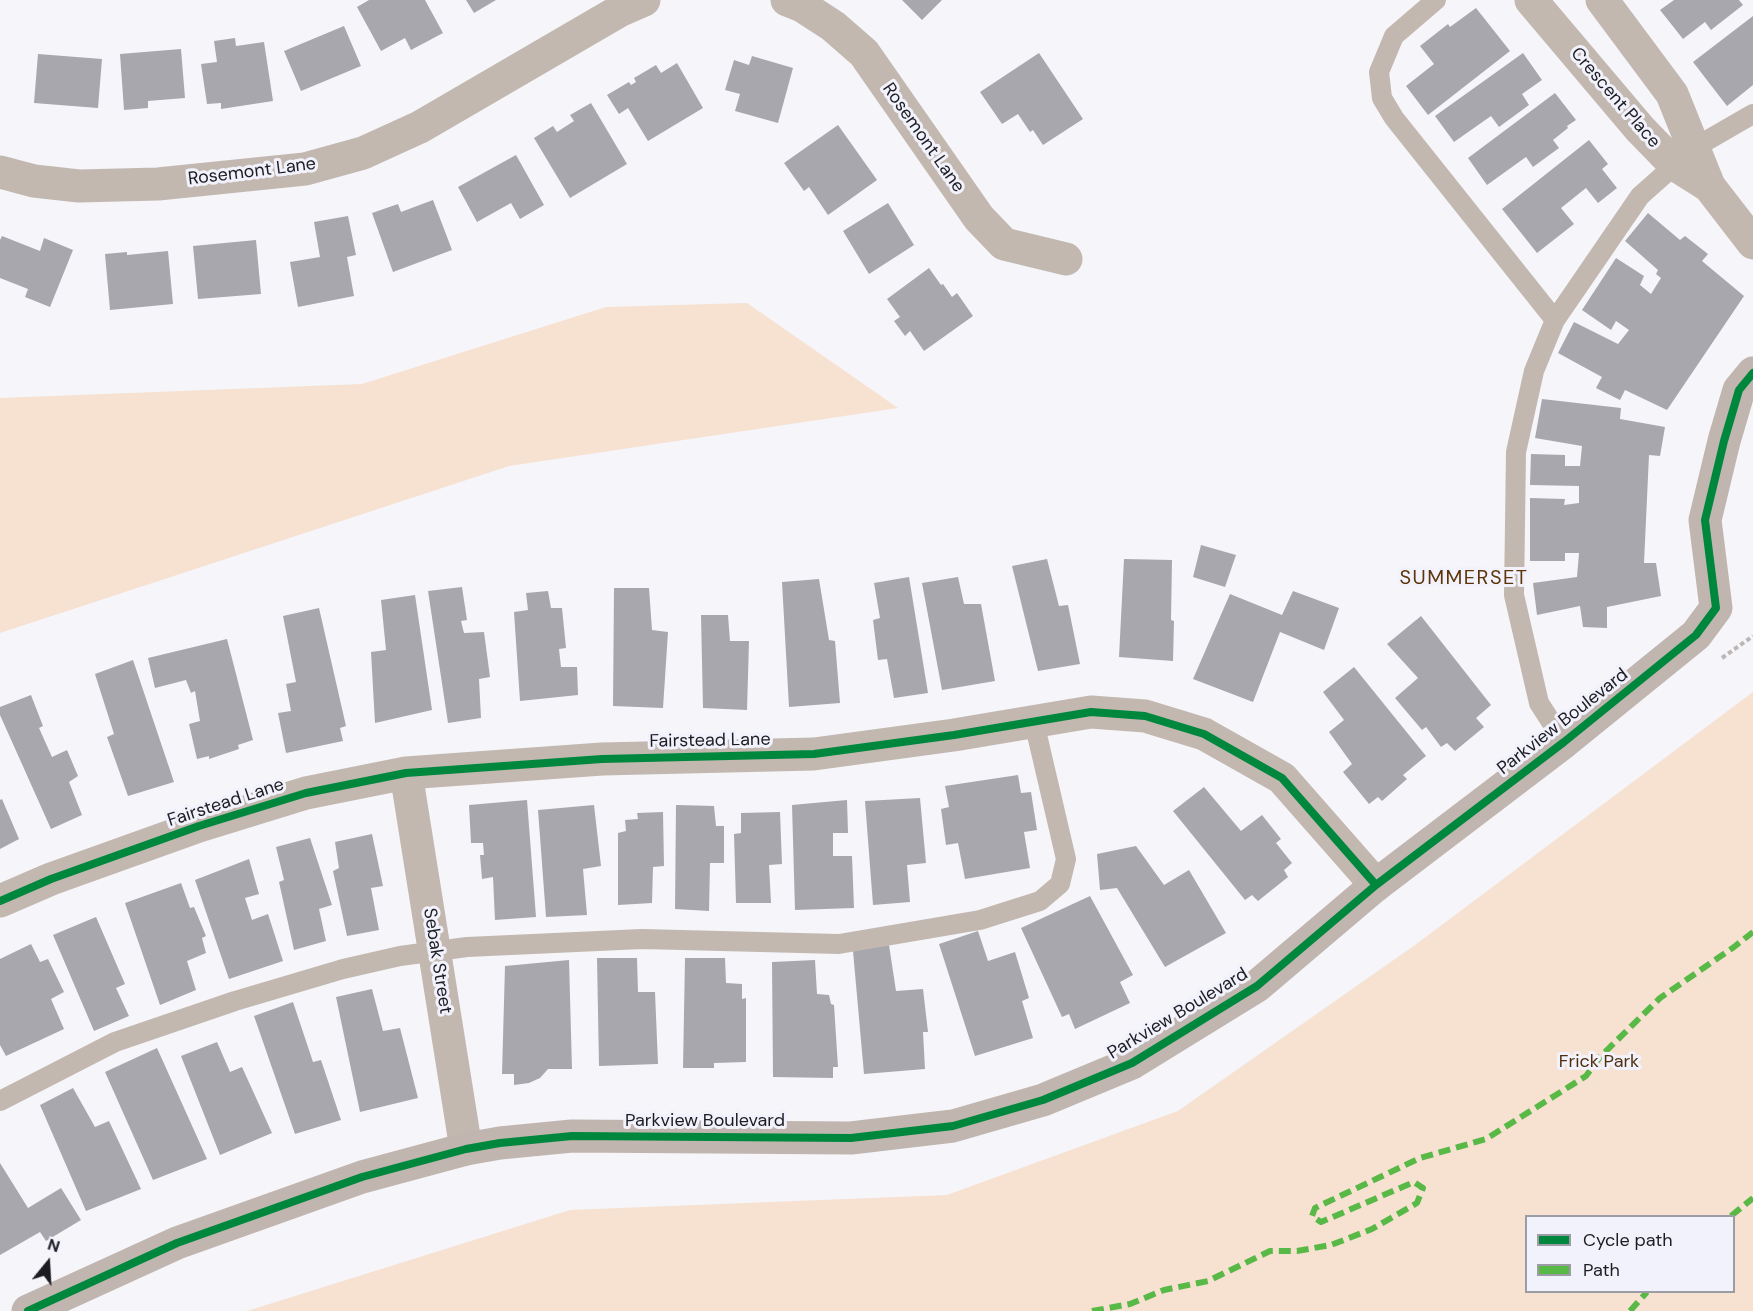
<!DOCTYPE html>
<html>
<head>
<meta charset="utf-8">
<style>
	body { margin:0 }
	#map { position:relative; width:1753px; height:1311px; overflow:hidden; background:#f5f5fa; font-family:"DM Sans",sans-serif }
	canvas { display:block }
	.legend { position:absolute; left:1525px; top:1215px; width:210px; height:78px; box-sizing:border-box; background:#f2f2fd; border:2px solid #9c9ca5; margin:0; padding:8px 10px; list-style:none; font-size:18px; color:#1c1c22 }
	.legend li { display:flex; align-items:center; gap:12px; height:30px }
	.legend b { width:30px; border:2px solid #9c9ca5 }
	.north { position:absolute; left:18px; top:1233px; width:60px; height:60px; -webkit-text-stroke:4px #f2f2fd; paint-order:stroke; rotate:18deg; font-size:16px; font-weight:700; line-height:24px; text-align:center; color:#1c1c22 }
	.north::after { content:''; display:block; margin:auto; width:21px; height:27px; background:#1c1c22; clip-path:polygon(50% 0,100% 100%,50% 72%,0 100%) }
</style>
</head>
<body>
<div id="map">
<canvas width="1753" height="1311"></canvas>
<ul class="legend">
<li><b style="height:8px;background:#00873e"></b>Cycle path</li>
<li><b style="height:8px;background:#58b947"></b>Path</li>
</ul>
<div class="north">N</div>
</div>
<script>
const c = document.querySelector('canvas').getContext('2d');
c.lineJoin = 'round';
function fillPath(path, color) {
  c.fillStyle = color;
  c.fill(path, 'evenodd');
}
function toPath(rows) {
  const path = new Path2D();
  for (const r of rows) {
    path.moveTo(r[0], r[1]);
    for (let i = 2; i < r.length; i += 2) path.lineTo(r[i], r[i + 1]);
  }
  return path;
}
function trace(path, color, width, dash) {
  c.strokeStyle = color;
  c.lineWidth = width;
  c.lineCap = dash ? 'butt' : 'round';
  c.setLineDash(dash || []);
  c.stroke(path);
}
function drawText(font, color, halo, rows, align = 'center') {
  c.font = font + ' "DM Sans",sans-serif';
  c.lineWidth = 6;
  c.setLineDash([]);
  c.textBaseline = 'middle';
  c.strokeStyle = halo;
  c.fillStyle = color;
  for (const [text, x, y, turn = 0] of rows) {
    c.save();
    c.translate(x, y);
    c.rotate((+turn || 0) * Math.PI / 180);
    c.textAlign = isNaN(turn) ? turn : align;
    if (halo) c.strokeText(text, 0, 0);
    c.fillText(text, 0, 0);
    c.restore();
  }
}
const green = toPath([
	[747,303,898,408,509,466,0,633,0,398,362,384,606,307],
	[1753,692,1753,1311,247,1311,570,1210,947,1195,1178,1111,1415,945],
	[1526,1216,1734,1216,1734,1292,1526,1292]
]);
const building = toPath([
	[369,0,425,0,443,33,411,50,405,38,381,51,357,7],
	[466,0,496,0,474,13],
	[902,0,942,0,922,20],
	[1674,0,1739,0,1743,5,1711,30,1705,22,1683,39,1660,10],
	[1476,8,1510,51,1428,115,1406,86,1434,64,1420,46,1448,24,1450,27],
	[1753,16,1753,85,1727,106,1693,62],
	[344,26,361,66,301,91,284,51],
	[235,38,236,46,264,42,273,101,221,109,221,103,207,104,201,64,217,62,214,41],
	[181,49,185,98,148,101,148,108,124,110,120,54],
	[1039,53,1083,119,1043,145,1033,130,1030,132,1018,114,1002,124,980,92],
	[1523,53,1542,80,1522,94,1529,105,1499,127,1491,116,1454,142,1435,116],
	[38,54,102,59,98,108,34,103],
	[752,56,793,68,778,123,735,111,740,94,725,90,734,60,749,65],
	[677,63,703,108,648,141,628,108,619,114,607,95,629,82,631,85,636,82,634,78,656,65,661,73],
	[1555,93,1576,120,1567,126,1568,128,1553,140,1559,148,1533,167,1526,157,1487,185,1468,158],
	[591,103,627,164,570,198,534,138,553,126,557,132,574,121,570,115],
	[838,125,877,180,828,215,809,187,804,191,784,163],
	[1589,140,1608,164,1602,169,1617,188,1598,203,1586,188,1561,208,1574,224,1537,253,1502,209],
	[516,155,544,205,520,219,511,203,477,222,458,187],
	[433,200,452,250,393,272,372,213,398,204,401,212],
	[888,203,914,245,869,274,843,231],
	[1648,213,1680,240,1685,236,1708,254,1702,261,1744,296,1667,410,1625,390,1620,400,1596,388,1602,377,1558,353,1574,322,1618,344,1629,330,1616,321,1611,330,1582,310,1616,258,1644,276,1640,285,1651,294,1661,278,1656,274,1658,270,1625,241],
	[348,216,356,255,347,257,354,296,298,307,290,262,320,257,314,222],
	[2,236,40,251,44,238,73,250,50,307,25,297,28,289,0,278,0,240],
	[256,240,261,294,198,299,193,246],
	[168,251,173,304,110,310,105,254,127,252,127,255],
	[929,268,941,285,943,284,952,297,957,293,973,316,924,351,910,331,905,336,894,321,900,317,887,299],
	[1542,399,1621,408,1620,419,1665,427,1660,456,1649,455,1644,563,1656,563,1661,596,1607,607,1607,628,1583,627,1580,606,1537,615,1533,583,1577,577,1579,553,1565,553,1565,561,1530,561,1530,498,1565,499,1564,505,1579,503,1579,486,1530,485,1531,454,1565,455,1565,466,1580,466,1582,446,1535,438],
	[1201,545,1236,555,1225,587,1193,577],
	[1047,559,1059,606,1068,605,1080,664,1038,671,1012,566],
	[1124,559,1172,560,1171,620,1174,621,1173,661,1119,657],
	[909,577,928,693,894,698,887,659,878,660,873,620,880,618,874,583],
	[958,577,964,604,981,604,995,681,942,690,922,583],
	[819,579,829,640,835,641,840,703,789,707,782,582],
	[462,587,467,620,461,621,464,633,484,632,490,677,479,679,481,718,448,723,428,591],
	[614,588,649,588,652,630,668,632,663,708,613,706],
	[548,591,551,608,562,608,566,648,559,649,561,667,577,667,578,695,520,701,514,612,528,610,526,593],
	[1293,591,1339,608,1324,650,1280,632,1253,702,1193,679,1230,594,1282,615],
	[415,595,432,710,375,723,371,652,386,650,381,600],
	[319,608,346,726,340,728,343,741,286,753,278,713,291,711,286,684,296,682,283,616],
	[701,615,728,615,730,641,749,641,747,710,703,708],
	[1421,616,1491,705,1476,718,1484,727,1455,751,1447,743,1441,747,1426,727,1422,730,1395,698,1418,678,1387,644],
	[227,639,253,740,238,745,239,749,209,759,209,756,197,759,189,724,200,721,195,691,191,693,186,680,155,688,148,658],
	[133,660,174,782,128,796,107,737,114,734,95,674],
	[1354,667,1426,756,1403,775,1407,779,1382,801,1378,797,1369,804,1343,772,1352,764,1329,732,1344,720,1323,692],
	[31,695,43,726,39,728,52,757,67,750,78,776,69,782,82,815,51,829,0,715,0,707],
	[1018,775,1021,793,1031,792,1037,830,1024,832,1030,868,965,879,958,843,946,845,941,809,949,807,945,786],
	[1204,787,1241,831,1262,815,1281,839,1276,843,1292,863,1284,870,1288,877,1258,901,1252,895,1245,900,1173,811],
	[920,798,926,863,907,865,910,902,873,905,865,801],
	[2,799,19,839,0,849,0,800],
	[527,800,536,917,495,920,493,877,482,879,480,855,484,855,483,843,471,843,469,805],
	[847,800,848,833,833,833,833,856,852,856,854,908,795,910,792,805],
	[594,805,601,866,583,869,587,915,546,917,538,810],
	[676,805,714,806,716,826,724,826,724,863,710,863,709,911,675,909],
	[663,812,664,866,653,867,652,903,618,905,618,833,626,831,625,820,638,819,637,813],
	[780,812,782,864,769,865,771,903,736,903,734,834,741,833,741,813],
	[372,834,383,886,371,888,379,930,347,936,333,871,339,868,335,842],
	[310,838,332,905,319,909,326,941,294,950,279,882,284,880,276,847],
	[1136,846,1164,885,1189,870,1226,933,1165,967,1117,888,1100,890,1097,854],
	[249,859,259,894,245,898,252,920,268,914,283,961,229,979,195,880],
	[181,883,190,908,194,907,206,936,202,938,206,953,187,961,196,990,160,1005,125,903],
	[1090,896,1133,975,1120,982,1130,1003,1075,1029,1069,1014,1062,1017,1021,928],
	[96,917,125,984,116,988,129,1016,94,1031,53,935],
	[978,931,988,961,1015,952,1029,998,1022,1001,1033,1038,975,1056,939,944],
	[31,944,40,962,48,959,64,992,51,999,64,1029,6,1056,0,1045,0,959],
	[889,945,896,991,923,989,928,1032,923,1032,925,1069,864,1074,853,951],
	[597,958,637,958,638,992,655,992,658,1064,599,1066],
	[685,958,725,958,726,983,742,984,742,999,746,998,746,1062,714,1063,714,1068,683,1068],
	[569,960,572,1069,548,1069,540,1078,529,1083,514,1085,514,1074,502,1074,505,966],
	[815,960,817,994,829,995,831,1004,834,1005,838,1067,833,1067,833,1078,773,1077,772,962],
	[372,989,383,1031,400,1028,418,1098,360,1112,336,997],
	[293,1002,313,1062,321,1060,341,1120,295,1134,254,1016],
	[217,1042,230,1072,242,1067,272,1133,220,1155,181,1056],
	[157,1048,207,1159,153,1180,105,1072],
	[73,1088,95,1127,109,1121,141,1189,86,1211,40,1105],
	[0,1163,28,1208,61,1188,81,1220,46,1241,40,1232,0,1255]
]);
const path = toPath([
	[1722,658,1753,636]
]);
const lane = toPath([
	[1436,0,1394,36,1379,72,1382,98,1394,118,1555,320],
	[1564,742,1539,703,1514,595,1516,452,1534,371,1555,320,1640,196,1694,148,1753,114],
	[0,1101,115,1042,235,1001,343,969,400,956,467,947,642,939,839,944,980,920,1040,901,1060,884,1066,859,1034,722]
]);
const street = toPath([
	[787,0,802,6,833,26,864,53,979,218,1004,244,1066,259],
	[1531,0,1640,129,1674,164,1709,186],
	[1602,0,1672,94,1709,186,1753,243],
	[0,172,34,181,79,186,158,184,305,169,363,153,420,127,621,10,644,0],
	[406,773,466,1149],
	[0,901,51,879,199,826,306,793,406,773,602,759,814,754,954,735,1091,712,1145,716,1204,734,1282,778,1376,885]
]);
const secondary = toPath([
	[28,1311,177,1243,362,1177,466,1149,500,1143,572,1136,851,1138,953,1126,1043,1100,1132,1063,1257,986,1376,885,1564,742,1696,635,1716,608,1705,520,1724,441,1739,390,1753,373]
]);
const quiet = toPath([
	[1731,1216,1753,1198],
	[1092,1311,1130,1304,1164,1290,1208,1281,1270,1251,1297,1251,1331,1245,1372,1229,1417,1203,1423,1188,1414,1182,1321,1222,1312,1216,1315,1208,1420,1158,1486,1139,1586,1076,1600,1057,1660,998,1734,947,1753,932],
	[1630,1311,1647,1292]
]);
const cycleway = toPath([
	[0,901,51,879,199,826,306,793,406,773,602,759,814,754,954,735,1091,712,1145,716,1204,734,1282,778,1376,885],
	[28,1311,177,1243,362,1177,466,1149,500,1143,572,1136,851,1138,953,1126,1043,1100,1132,1063,1257,986,1376,885,1564,742,1696,635,1716,608,1705,520,1724,441,1739,390,1753,373]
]);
const streetNames = [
	["Crescent Place",1615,98,49],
	["Rosemont Lane",923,138,55],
	["Rosemont Lane",252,172,-7],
	["Parkview Boulevard",1563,722,-38],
	["Fairstead Lane",710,741,-1],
	["Fairstead Lane",226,803,-18],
	["Sebak Street",437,961,81],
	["Parkview Boulevard",1178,1014,-31],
	["Parkview Boulevard",705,1121]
];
const parkNames = [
	["Frick Park",1599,1062]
];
const neighbourhoodNames = [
	["SUMMERSET",1464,579]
];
fillPath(green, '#f7e1d1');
fillPath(building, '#a7a7ad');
trace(path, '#bcb6b4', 4, [4.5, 3]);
trace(lane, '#c2b8b0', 20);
trace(street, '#c2b8b0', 33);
trace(secondary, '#c0b6af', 33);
trace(quiet, '#58b947', 6, [12, 6]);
trace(cycleway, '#00873e', 8);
drawText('18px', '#1c1c22', '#f2f2fd', streetNames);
drawText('18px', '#512f0b', '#f2f2fd', parkNames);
c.letterSpacing = '1.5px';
drawText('20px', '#5e3508', '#f2f2fd', neighbourhoodNames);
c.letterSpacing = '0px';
</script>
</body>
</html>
